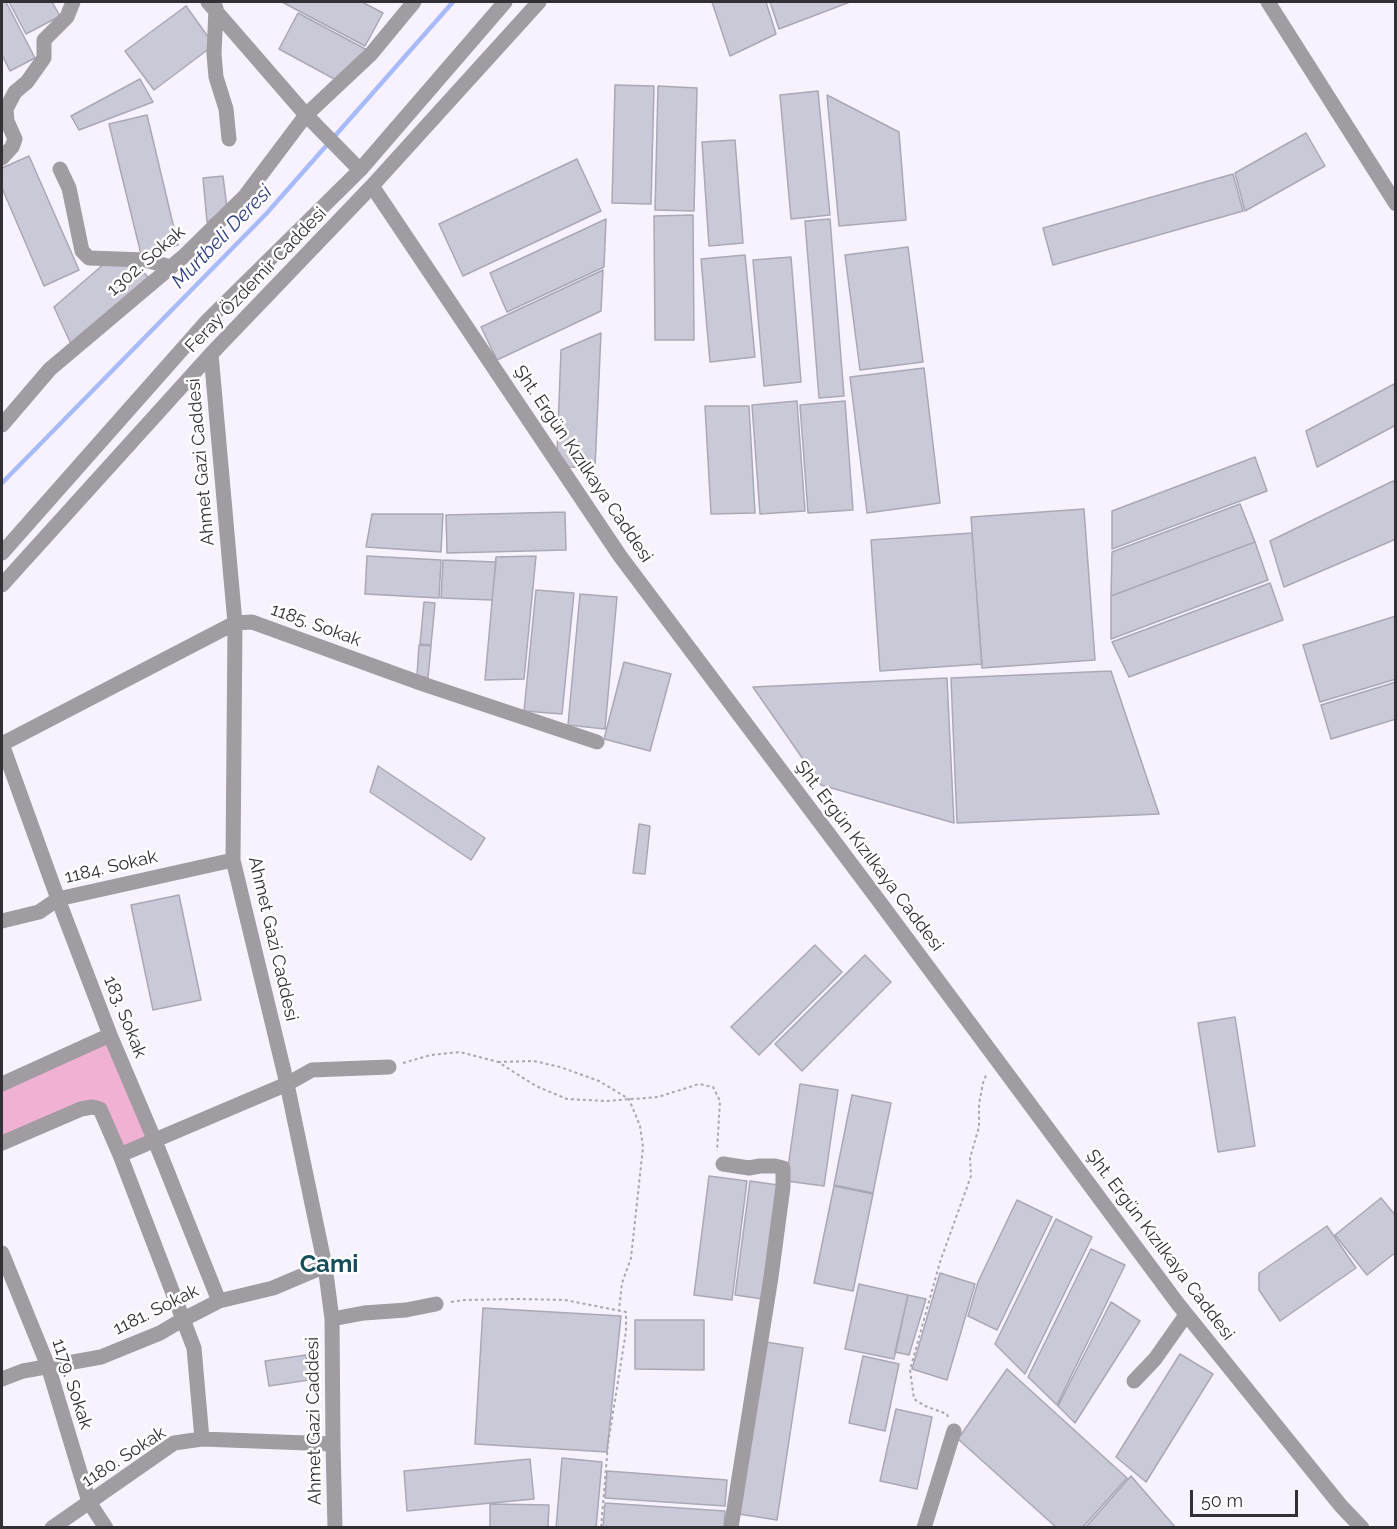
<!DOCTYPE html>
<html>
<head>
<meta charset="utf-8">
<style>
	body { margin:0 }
	#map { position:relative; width:1397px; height:1529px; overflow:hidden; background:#f8f2fe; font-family:Raleway,sans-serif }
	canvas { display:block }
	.frame { position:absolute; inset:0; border:3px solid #322f35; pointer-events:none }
	.scale { position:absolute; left:1190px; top:1490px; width:108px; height:27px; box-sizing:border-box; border:3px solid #322f35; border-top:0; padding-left:8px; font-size:18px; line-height:21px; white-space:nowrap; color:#322f35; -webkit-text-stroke:4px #fff; paint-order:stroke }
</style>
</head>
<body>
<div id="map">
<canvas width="1397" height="1529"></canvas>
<div class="frame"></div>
<div class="scale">50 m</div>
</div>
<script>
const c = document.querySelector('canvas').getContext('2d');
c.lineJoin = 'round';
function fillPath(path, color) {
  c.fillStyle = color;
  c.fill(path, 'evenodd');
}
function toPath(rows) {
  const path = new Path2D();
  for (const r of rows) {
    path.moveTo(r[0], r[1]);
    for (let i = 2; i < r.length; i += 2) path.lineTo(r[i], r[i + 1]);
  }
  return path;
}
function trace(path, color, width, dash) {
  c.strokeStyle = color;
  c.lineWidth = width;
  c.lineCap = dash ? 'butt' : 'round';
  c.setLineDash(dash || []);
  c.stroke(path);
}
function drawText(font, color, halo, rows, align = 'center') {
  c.font = font + ' Raleway,sans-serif';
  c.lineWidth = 5;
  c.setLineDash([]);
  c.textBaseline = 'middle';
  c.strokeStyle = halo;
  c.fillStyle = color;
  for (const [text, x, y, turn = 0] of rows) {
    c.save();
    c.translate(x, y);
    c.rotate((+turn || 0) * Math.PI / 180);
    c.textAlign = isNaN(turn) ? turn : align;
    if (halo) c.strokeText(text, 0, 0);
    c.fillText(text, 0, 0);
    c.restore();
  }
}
const green = toPath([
	[110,1035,155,1141,120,1155,100,1109,2,1143,2,1084]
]);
const stream = toPath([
	[2,483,266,214,453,2]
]);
const building = toPath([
	[2,2,6,2,35,58,10,71,2,55,2,2],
	[9,2,52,2,60,16,26,34,9,2],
	[282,2,362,2,383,13,365,46,282,2],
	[712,2,766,2,776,34,730,56,712,2],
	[770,2,850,2,779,29,770,2],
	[186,6,214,45,154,90,125,51,186,6],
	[298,13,369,51,338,81,279,49,298,13],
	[140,79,153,102,79,130,71,116,140,79],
	[615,85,654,86,651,204,612,203,615,85],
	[658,86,697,88,694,211,655,210,658,86],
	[818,91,830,215,791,219,780,95,818,91],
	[827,95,899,132,906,220,839,226,827,95],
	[147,115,178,245,141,254,109,124,147,115],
	[1306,133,1325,166,1245,211,1235,173,1306,133],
	[735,140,743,243,709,246,702,142,735,140],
	[29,156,79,270,44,286,2,188,2,168,29,156],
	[577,159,601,211,463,276,439,224,577,159],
	[1233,174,1243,211,1053,265,1043,228,1233,174],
	[223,176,227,208,207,222,203,178,223,176],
	[693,215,694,340,655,340,654,216,693,215],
	[606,219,604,267,507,312,490,273,606,219],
	[830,219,844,396,819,398,805,221,830,219],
	[908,247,923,362,860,370,845,255,908,247],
	[745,255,755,357,710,362,701,259,745,255],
	[791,257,801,382,764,386,753,260,791,257],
	[134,262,148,277,71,344,54,307,104,264,134,262],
	[603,270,601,311,497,360,481,327,603,270],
	[601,333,595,468,569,467,557,454,561,350,601,333],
	[924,368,940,503,867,513,850,377,924,368],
	[1396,383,1396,425,1317,467,1306,431,1396,383],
	[797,401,805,511,760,514,752,405,797,401],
	[845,401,853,510,808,513,800,405,845,401],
	[705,406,749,406,755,513,711,514,705,406],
	[1255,457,1267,491,1112,549,1112,511,1255,457],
	[1393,481,1396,485,1396,539,1284,587,1270,541,1393,481],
	[1240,504,1255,542,1111,596,1112,552,1240,504],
	[1084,509,1095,660,982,668,971,517,1084,509],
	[565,512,566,550,447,553,446,515,565,512],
	[372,514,443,514,441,552,366,547,372,514],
	[972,533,982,664,880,671,871,540,972,533],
	[1255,542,1268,580,1111,639,1111,596,1255,542],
	[367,556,441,560,439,598,365,594,367,556],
	[536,556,524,679,485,680,496,557,536,556],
	[443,560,496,562,492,600,441,598,443,560],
	[1270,583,1283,620,1129,677,1112,642,1270,583],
	[536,590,574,593,562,714,524,711,536,590],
	[580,594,617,597,605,729,568,725,580,594],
	[424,602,435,603,431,645,420,644,424,602],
	[1396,616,1396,679,1320,702,1303,645,1396,616],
	[419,645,431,646,428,678,417,675,419,645],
	[624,662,671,674,650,751,604,739,624,662],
	[1111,671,1159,814,957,823,951,678,1111,671],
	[947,678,954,823,821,785,753,687,947,678],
	[1396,682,1396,719,1331,739,1321,705,1396,682],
	[378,766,485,838,471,860,370,792,378,766],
	[639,824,650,826,645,874,633,873,639,824],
	[179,895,201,1000,153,1010,131,905,179,895],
	[815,945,842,972,759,1055,731,1027,815,945],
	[865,955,891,982,802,1071,775,1044,865,955],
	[1235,1017,1255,1146,1218,1152,1198,1023,1235,1017],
	[800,1084,838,1090,824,1186,786,1181,800,1084],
	[852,1095,891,1103,873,1193,834,1185,852,1095],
	[709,1176,747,1181,732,1300,694,1295,709,1176],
	[750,1181,778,1185,763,1299,735,1295,750,1181],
	[834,1186,873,1194,853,1291,814,1283,834,1186],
	[1381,1198,1396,1216,1396,1252,1367,1275,1335,1235,1381,1198],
	[1017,1200,1052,1217,997,1330,968,1316,978,1282,1017,1200],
	[1056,1219,1092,1237,1025,1374,995,1344,1056,1219],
	[1327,1226,1356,1268,1280,1321,1259,1290,1259,1273,1327,1226],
	[1091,1249,1125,1265,1057,1405,1028,1377,1091,1249],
	[940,1273,975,1284,947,1380,912,1369,940,1273],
	[859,1284,908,1295,894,1359,845,1349,859,1284],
	[908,1295,926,1299,909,1355,895,1352,908,1295],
	[1111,1302,1140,1321,1075,1423,1058,1406,1111,1302],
	[483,1308,621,1316,607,1452,475,1444,483,1308],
	[635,1320,704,1320,704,1370,635,1369,635,1320],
	[766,1342,803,1348,777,1520,739,1514,766,1342],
	[1180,1354,1213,1374,1146,1482,1116,1457,1180,1354],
	[306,1355,309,1380,269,1386,265,1361,306,1355],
	[863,1356,899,1364,885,1431,849,1423,863,1356],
	[1007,1369,1127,1478,1082,1528,1057,1528,958,1439,1007,1369],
	[896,1409,932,1417,917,1489,880,1481,896,1409],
	[562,1458,602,1462,596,1528,556,1528,562,1458],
	[530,1459,534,1499,407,1511,404,1471,530,1459],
	[607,1471,727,1480,725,1506,605,1498,607,1471],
	[1131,1476,1176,1528,1085,1528,1131,1476],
	[605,1503,725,1511,724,1528,603,1527,605,1503],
	[490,1504,549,1505,548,1528,490,1528,490,1504]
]);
const path = toPath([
	[498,1062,534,1061,560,1067,599,1081,629,1099,640,1126,643,1147,631,1258,622,1283,619,1310],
	[403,1063,431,1055,460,1052,498,1062,536,1086,567,1099,606,1101,658,1097,699,1084,713,1087,720,1101,717,1151],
	[451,1302,464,1300,517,1299,565,1300,626,1312,626,1331,608,1444,601,1528],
	[948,1417,947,1414,925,1406,914,1399,910,1370,940,1262,971,1176,970,1158,979,1127,979,1104,983,1083,987,1073]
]);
const minor = toPath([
	[208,2,306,115,360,170],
	[1268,2,1396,204],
	[216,8,214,54,216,77,226,109,229,139],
	[2,158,12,147,15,139,7,121,6,109,15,92,27,82,44,58,44,40,67,17,73,2],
	[60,169,69,188,82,251,89,258,145,260,171,267],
	[372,186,620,556,879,901,1178,1304,1341,1506,1362,1528],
	[211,354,235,623,233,860,287,1084,325,1266,332,1319,333,1444,335,1528],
	[2,425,50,369,184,256,245,196,306,115,371,54,414,2],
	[2,553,208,320,360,170,505,2],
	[2,585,211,354,372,186,539,2],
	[2,744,235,623,252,622,423,684,597,742],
	[2,744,58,899,110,1035,155,1141,219,1301],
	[2,921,39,912,58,899,233,860],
	[2,1084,110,1035],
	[2,1143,81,1109,92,1107,100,1109,120,1155,194,1348,202,1439],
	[120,1155,287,1084,312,1070,389,1067],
	[723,1164,749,1168,760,1166,775,1166,783,1168,783,1187,771,1277,731,1528],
	[2,1253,48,1366,89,1502,106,1528],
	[332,1319,364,1313,406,1310,436,1304],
	[2,1379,23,1371,101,1357,160,1333,182,1320,219,1301,273,1288,325,1266],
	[1134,1381,1155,1359,1186,1315],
	[52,1528,174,1443,202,1439,333,1444],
	[924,1528,954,1431]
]);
const streetNames = [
	["1302. Sokak",146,261,-41],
	["Feray Özdemir Caddesi",256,280,-46],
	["Ahmet Gazi Caddesi",201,462,-95],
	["Şht. Ergün Kızılkaya Caddesi",583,464,56],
	["1185. Sokak",316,625,20],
	["Şht. Ergün Kızılkaya Caddesi",869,856,53],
	["1184. Sokak",111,867,-13],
	["Ahmet Gazi Caddesi",273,939,77],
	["183. Sokak",125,1017,68],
	["Şht. Ergün Kızılkaya Caddesi",1160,1245,53],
	["1181. Sokak",156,1310,-26],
	["1179. Sokak",72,1384,72],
	["Ahmet Gazi Caddesi",314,1421,-91],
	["1180. Sokak",124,1457,-33]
];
const waterNames = [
	["Murtbeli Deresi",222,237,-46]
];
const districtNames = [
	["Cami",329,1265]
];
fillPath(green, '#f0b1d3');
trace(stream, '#a8bbf9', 4.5);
fillPath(building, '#cac9d8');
trace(building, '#a9a8b6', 1.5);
trace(path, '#aaa6af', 2, [3, 3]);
trace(minor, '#a19ca1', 15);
drawText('18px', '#322f35', '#fff', streetNames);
drawText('italic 20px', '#2e3d84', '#fff', waterNames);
drawText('bold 24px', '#154e5a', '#fff', districtNames);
</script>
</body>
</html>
